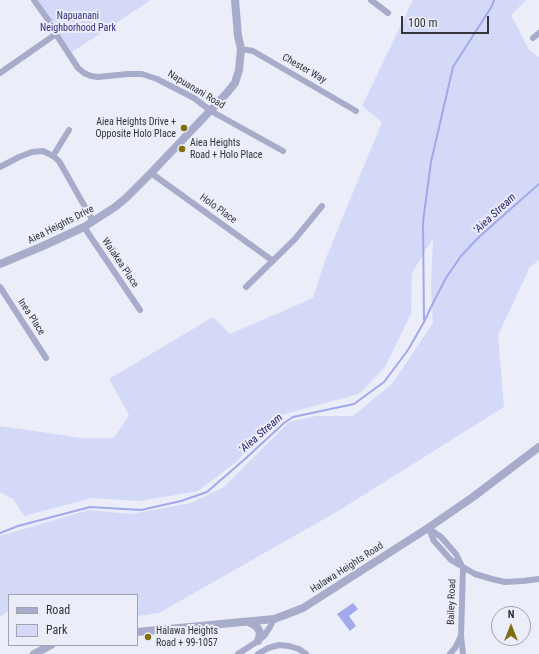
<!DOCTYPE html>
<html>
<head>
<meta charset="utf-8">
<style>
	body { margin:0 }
	#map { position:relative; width:539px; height:654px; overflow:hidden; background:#ebedf9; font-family:"Roboto Condensed",sans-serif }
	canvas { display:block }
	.legend { position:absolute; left:8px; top:594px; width:130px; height:52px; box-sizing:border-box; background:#ebedf9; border:1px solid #a2a3ac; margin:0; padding:5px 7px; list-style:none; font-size:12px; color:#343539 }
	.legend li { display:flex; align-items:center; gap:8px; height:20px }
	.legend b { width:20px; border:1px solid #a2a3ac }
	.north { position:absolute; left:491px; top:606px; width:40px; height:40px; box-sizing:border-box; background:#ebedf9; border:1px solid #a2a3ac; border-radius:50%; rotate:0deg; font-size:11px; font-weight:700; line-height:16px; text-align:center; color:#343539 }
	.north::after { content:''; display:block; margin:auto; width:14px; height:18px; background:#7f6f0d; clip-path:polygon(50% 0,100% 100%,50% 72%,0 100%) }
	.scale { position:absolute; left:401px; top:16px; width:88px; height:18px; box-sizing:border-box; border:2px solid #343539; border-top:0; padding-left:5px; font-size:12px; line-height:14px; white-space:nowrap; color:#343539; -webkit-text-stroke:3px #ebedf9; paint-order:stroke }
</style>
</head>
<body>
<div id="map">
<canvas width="539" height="654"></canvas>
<ul class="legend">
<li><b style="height:5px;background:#a7acca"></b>Road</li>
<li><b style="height:11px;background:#d4d9f7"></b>Park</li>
</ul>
<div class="north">N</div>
<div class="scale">100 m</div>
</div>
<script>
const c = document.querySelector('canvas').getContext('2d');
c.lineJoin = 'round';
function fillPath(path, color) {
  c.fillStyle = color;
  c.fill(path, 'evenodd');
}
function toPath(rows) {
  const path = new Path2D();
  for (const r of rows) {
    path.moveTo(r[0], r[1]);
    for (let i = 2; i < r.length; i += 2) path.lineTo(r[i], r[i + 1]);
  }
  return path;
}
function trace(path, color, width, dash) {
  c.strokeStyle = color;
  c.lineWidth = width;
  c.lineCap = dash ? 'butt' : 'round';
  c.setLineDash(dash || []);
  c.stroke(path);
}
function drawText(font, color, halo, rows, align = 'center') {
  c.font = font + ' "Roboto Condensed",sans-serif';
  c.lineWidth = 4;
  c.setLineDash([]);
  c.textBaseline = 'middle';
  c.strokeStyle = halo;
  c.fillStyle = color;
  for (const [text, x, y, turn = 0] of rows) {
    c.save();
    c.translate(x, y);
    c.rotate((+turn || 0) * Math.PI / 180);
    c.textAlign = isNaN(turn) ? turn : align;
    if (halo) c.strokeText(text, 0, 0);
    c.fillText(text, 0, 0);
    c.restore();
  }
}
const green = toPath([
	[38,0,151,0,72,52],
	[413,0,526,0,511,15,529,50,539,57,539,260,530,267,498,335,504,407,338,511,159,613,137,616,137,595,9,595,9,610,0,617,0,536,89,510,131,514,191,503,224,487,289,422,316,416,353,416,392,384,433,323,431,287,433,238,412,273,411,314,385,367,359,394,281,415,236,462,198,491,140,501,92,498,24,516,13,499,2,493,0,493,0,426,82,438,114,438,129,415,109,379,213,317,230,334,313,298,326,258,382,122,362,106]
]);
const water = toPath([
	[353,603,358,609,349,616,356,626,350,631,337,614]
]);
const stream = toPath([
	[424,320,423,222,431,162,453,67,492,6,494,0],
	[0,533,18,526,90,507,141,510,181,501,207,492,245,459,284,423,293,417,354,404,384,382,408,350,424,322,434,301,446,278,461,256,480,236,539,184]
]);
const minor = toPath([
	[34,0,51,24,56,34,78,68,84,73,91,76,98,77,128,74,142,74,157,79,194,98,211,111,283,151],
	[371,0,388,13],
	[533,38,539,33],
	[241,49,253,51,356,111],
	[0,73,56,34],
	[53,156,69,130],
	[0,167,19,157,32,152,43,151,53,156,59,161,93,221],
	[151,173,273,261],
	[84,227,140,310],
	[0,287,46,358],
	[246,287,295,239,322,206],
	[428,528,441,537,456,554,463,568,461,636,463,654],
	[429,529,434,541,451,560,475,574,492,579,505,582,523,581,539,579],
	[238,654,258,641,264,636,270,627,274,619],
	[258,654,268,648,279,645,289,646,299,649,306,654],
	[450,654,455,648,461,636]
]);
const tertiary = toPath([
	[0,264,43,246,84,227,115,207,126,198,151,173,226,94,235,83,239,70,241,49,238,36,235,0],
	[249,622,256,626,259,630,260,634,258,641],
	[137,632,274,619,285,615,303,608,428,528,473,497,539,447],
	[34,654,51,645]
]);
const markers = [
	[184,128,4,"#7f6f0d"],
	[182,149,4,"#7f6f0d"],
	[148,637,4,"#7f6f0d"]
];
const parkNames = [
	["Napuanani",78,16],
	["Neighborhood Park",78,28]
];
const streetNames = [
	["Chester Way",304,69,30],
	["Napuanani Road",196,90,31],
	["Holo Place",218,209,36],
	["Aiea Heights Drive",61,225,-27],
	["Waiakea Place",120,263,56],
	["Inea Place",31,317,57],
	["Halawa Heights Road",347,568,-33],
	["Bailey Road",452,602,-88]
];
const poiNames = [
	["Aiea Heights Drive +",176,122,"right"],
	["Opposite Holo Place",176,134,"right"],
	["Aiea Heights",190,143],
	["Road + Holo Place",190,155],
	["Halawa Heights",156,631],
	["Road + 99-1057",156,643]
];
const waterNames = [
	["ʻAiea Stream",495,214,-43],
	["ʻAiea Stream",261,434,-41]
];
fillPath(green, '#d4d9f7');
fillPath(water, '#a1a9ec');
trace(stream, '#a1a9ec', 2);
trace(minor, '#a7acca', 6);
trace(tertiary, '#a7acca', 8);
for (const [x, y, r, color] of markers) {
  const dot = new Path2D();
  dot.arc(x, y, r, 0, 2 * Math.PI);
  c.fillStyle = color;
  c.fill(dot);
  trace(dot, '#ebedf9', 1.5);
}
drawText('10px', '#312f7c', '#ebedf9', parkNames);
drawText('10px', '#343539', '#ebedf9', streetNames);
drawText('10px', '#343539', '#ebedf9', poiNames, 'left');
drawText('italic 11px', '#26216d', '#ebedf9', waterNames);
</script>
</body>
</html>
